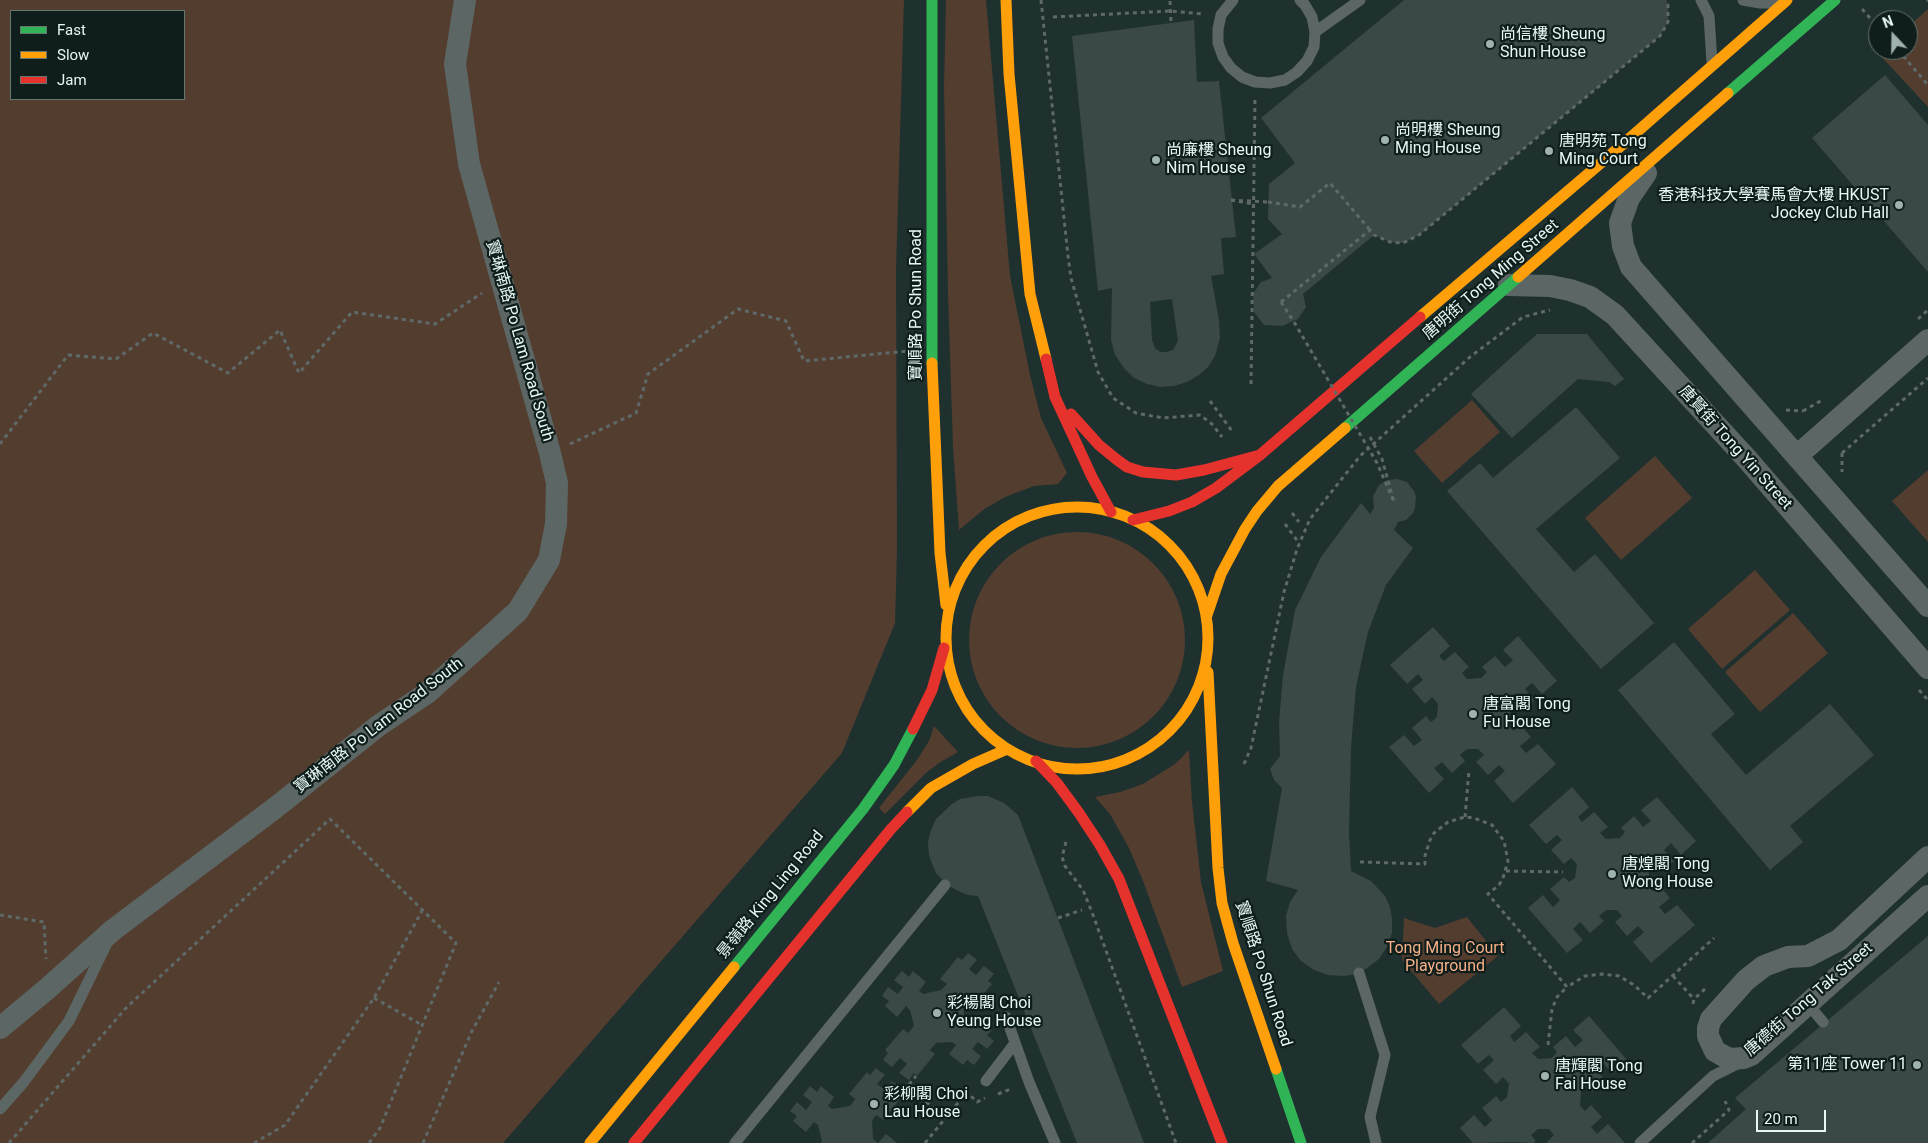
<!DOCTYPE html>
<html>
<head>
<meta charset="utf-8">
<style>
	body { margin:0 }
	#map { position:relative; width:1928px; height:1143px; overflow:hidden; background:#1f312f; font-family:Roboto,sans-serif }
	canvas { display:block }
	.legend { position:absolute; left:10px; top:10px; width:175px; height:90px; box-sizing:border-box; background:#0f1d1b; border:1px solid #657572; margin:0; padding:6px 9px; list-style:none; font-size:15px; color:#e5f8f4 }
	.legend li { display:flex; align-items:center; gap:10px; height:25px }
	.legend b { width:25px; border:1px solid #657572 }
	.north { position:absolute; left:1868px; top:10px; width:50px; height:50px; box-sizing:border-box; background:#0f1d1b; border:1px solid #657572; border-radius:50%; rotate:339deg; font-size:14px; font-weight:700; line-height:20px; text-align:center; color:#e5f8f4 }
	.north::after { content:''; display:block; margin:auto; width:18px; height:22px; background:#a0b2af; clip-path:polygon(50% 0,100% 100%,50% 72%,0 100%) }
	.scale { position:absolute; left:1756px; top:1110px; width:70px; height:22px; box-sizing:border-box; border:2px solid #e5f8f4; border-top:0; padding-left:6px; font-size:15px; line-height:18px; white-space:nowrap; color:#e5f8f4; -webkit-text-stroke:4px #0f1d1b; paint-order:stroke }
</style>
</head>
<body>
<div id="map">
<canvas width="1928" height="1143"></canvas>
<ul class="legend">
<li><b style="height:6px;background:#30b455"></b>Fast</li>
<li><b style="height:6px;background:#ff9f0a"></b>Slow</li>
<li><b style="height:6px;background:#e5322d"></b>Jam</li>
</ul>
<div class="north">N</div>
<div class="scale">20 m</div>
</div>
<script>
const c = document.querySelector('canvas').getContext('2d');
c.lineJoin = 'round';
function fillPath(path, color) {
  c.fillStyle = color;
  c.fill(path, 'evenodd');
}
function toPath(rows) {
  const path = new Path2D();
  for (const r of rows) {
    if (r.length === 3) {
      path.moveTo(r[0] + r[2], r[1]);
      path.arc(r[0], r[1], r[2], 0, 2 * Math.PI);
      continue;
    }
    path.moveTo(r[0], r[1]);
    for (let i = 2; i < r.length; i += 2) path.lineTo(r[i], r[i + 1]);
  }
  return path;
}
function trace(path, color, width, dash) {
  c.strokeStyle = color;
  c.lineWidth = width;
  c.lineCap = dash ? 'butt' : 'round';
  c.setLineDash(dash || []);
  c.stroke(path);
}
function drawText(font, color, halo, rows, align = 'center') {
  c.font = font + ' Roboto,"Noto Sans TC",sans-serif';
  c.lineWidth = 4.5;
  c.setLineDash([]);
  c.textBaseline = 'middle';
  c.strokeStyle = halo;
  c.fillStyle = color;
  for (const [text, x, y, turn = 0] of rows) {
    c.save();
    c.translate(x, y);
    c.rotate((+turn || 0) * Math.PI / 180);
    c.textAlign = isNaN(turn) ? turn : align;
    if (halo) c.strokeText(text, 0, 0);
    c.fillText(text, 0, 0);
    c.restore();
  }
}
const green = toPath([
	[0,0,904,0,896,270,897,549,895,623,842,753,503,1143,0,1143],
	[11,11,184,11,184,99,11,99],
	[946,0,986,0,1010,276,1030,375,1041,418,1067,473,1058,484,1034,486,1005,497,983,510,959,530,953,447,948,292,944,87],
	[1928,9,1928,107,1878,53,1882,50,1908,50,1908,27],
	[1472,400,1500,432,1442,483,1414,451],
	[1655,456,1692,498,1621,560,1585,518],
	[1928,470,1928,542,1892,501],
	[1077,640,108],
	[1755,570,1790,610,1722,669,1688,629],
	[1793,613,1828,653,1760,712,1725,672],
	[934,726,958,752,939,763,926,773,885,814,879,808,917,760,929,741],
	[1189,750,1192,802,1201,882,1223,971,1182,987,1143,881,1129,848,1110,814,1095,797,1120,792,1143,784,1175,764],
	[1467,917,1498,956,1439,1004,1402,960,1404,918,1435,928]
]);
const building = toPath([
	[1404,0,1666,0,1668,5,1668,22,1660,36,1419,235,1403,243,1390,242,1374,235,1303,294,1306,307,1298,319,1282,326,1264,325,1254,312,1253,294,1261,282,1272,278,1254,254,1282,234,1268,219,1269,184,1295,163,1261,118],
	[1194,20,1197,82,1219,81,1236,237,1221,238,1224,274,1211,276,1219,320,1220,338,1215,356,1208,367,1199,375,1187,382,1174,386,1160,387,1147,384,1134,378,1124,368,1115,355,1111,340,1112,288,1098,291,1072,36],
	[1172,299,1178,341,1173,350,1167,352,1160,352,1155,348,1152,340,1150,302],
	[1885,75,1928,125,1928,272,1812,138],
	[1537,334,1587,334,1624,379,1615,386,1609,382,1578,379,1512,438,1471,394],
	[1576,407,1620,458,1536,529,1574,572,1595,554,1654,623,1601,669,1447,491,1480,463,1493,478],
	[1397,479,1407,482,1414,491,1416,496,1415,508,1413,513,1406,520,1398,522,1394,530,1413,548,1386,585,1368,632,1356,687,1351,748,1349,833,1351,871,1371,881,1385,896,1390,907,1392,919,1392,933,1387,947,1379,959,1367,968,1356,974,1344,976,1328,975,1314,970,1301,961,1292,949,1287,933,1286,916,1290,902,1298,890,1266,881,1282,788,1274,780,1270,769,1280,756,1279,723,1283,675,1295,610,1321,557,1361,503,1370,514,1374,508,1373,496,1379,485,1387,480],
	[1433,627,1450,646,1439,656,1444,661,1455,652,1469,667,1462,673,1467,679,1481,678,1487,672,1482,667,1495,656,1505,667,1513,660,1503,650,1518,636,1557,681,1542,694,1532,683,1525,689,1535,700,1522,712,1516,706,1510,711,1509,726,1514,731,1520,725,1531,737,1520,746,1526,753,1538,744,1556,764,1513,803,1494,781,1505,771,1499,765,1488,775,1476,762,1484,755,1478,749,1467,749,1460,755,1465,761,1452,773,1442,762,1434,768,1444,779,1429,793,1389,747,1404,735,1414,746,1422,740,1412,728,1426,716,1431,722,1437,717,1438,704,1432,697,1425,704,1412,689,1423,680,1418,674,1407,684,1390,665],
	[1674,642,1735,714,1711,734,1746,775,1830,704,1874,755,1790,826,1803,842,1770,870,1618,690],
	[1572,787,1589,807,1578,817,1582,822,1594,812,1608,827,1600,833,1606,839,1620,838,1625,832,1621,828,1634,816,1643,827,1651,821,1641,810,1657,797,1696,841,1681,855,1671,843,1664,850,1674,861,1660,872,1655,867,1649,872,1648,887,1653,891,1659,885,1670,898,1659,907,1665,914,1677,905,1695,925,1651,963,1633,942,1644,932,1638,926,1627,936,1615,922,1622,916,1617,910,1606,910,1599,916,1604,921,1590,933,1580,922,1573,929,1583,940,1567,953,1528,908,1543,895,1553,907,1560,900,1550,889,1564,877,1569,882,1575,878,1577,864,1571,858,1564,864,1551,850,1562,840,1557,835,1546,844,1529,825],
	[978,796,988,796,1004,803,1018,815,1144,1143,1077,1143,978,896,968,895,958,891,946,884,936,873,932,864,929,855,928,842,931,830,936,819,952,804,960,799],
	[1928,936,1928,1143,1708,1143,1746,1109,1735,1098],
	[968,953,977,960,969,969,976,975,984,966,994,974,988,981,992,984,974,1005,968,1000,963,1006,965,1024,970,1028,977,1019,992,1030,987,1035,994,1041,987,1049,978,1042,972,1049,981,1056,974,1065,967,1060,963,1065,949,1054,956,1045,952,1042,936,1043,930,1050,935,1054,917,1076,914,1073,909,1080,899,1073,907,1064,900,1058,892,1067,883,1060,888,1053,885,1050,903,1029,908,1033,914,1026,910,1010,906,1006,897,1017,885,1006,889,1001,882,996,888,987,898,994,903,987,894,980,902,971,909,977,913,971,926,982,919,991,923,994,941,990,947,984,940,979,958,957,962,960],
	[1504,1007,1521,1026,1510,1036,1514,1042,1526,1032,1540,1047,1532,1053,1538,1059,1552,1058,1557,1052,1553,1047,1566,1036,1575,1047,1583,1040,1573,1030,1589,1016,1628,1061,1613,1074,1603,1063,1596,1070,1605,1080,1592,1092,1587,1086,1581,1092,1580,1106,1585,1111,1591,1105,1602,1117,1591,1127,1597,1134,1608,1124,1625,1143,1548,1143,1547,1142,1554,1135,1549,1129,1538,1129,1531,1135,1536,1141,1533,1143,1512,1142,1473,1143,1460,1128,1474,1115,1485,1127,1492,1120,1482,1108,1496,1096,1501,1102,1507,1097,1509,1084,1503,1077,1496,1084,1483,1070,1494,1060,1489,1055,1478,1064,1461,1045],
	[876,1068,885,1075,877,1084,885,1090,892,1081,902,1089,896,1096,900,1099,883,1120,876,1115,872,1121,873,1139,878,1143,886,1134,897,1143,821,1143,822,1141,818,1125,814,1122,806,1132,793,1121,797,1116,790,1111,797,1102,806,1110,812,1102,803,1095,810,1086,817,1092,821,1086,834,1097,828,1106,832,1109,850,1106,855,1099,849,1094,867,1072,870,1075]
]);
const path = toPath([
	[1041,0,1068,256,1071,278,1098,372,1113,398,1136,413,1163,418,1200,415,1212,424,1222,437],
	[1927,0,1928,1],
	[1170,1,1171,22],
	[1862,9,1878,27],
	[1053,17,1170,11,1203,14],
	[1898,50,1928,85],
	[1231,200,1253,204],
	[1268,202,1300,207,1330,183,1370,230],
	[1281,302,1370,230,1374,235,1390,242,1403,243,1419,235,1660,36,1668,22,1668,5,1666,0],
	[1918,319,1928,310],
	[1251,384,1255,98],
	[1210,401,1232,431],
	[1786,410,1803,411],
	[1803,411,1824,399],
	[1370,437,1382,459,1394,502],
	[0,444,68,355,116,359,153,333,228,373,280,330,299,373,352,312,435,324,482,293],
	[570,444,636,413,648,374,738,309,786,321,804,361,908,351],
	[1842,453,1842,472],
	[1842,453,1928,378],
	[1292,513,1299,522],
	[1285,524,1299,543],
	[1919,690,1928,700],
	[1244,764,1251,748,1284,592,1297,549,1310,519,1360,456,1470,357,1523,317,1550,310],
	[1465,817,1469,770],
	[1066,842,1062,857,1065,866,1083,890,1093,915,1176,1143],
	[1360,862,1425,864,1425,856,1430,840,1434,833,1448,822,1465,817,1474,818,1492,825,1504,841,1508,861,1503,878,1499,885,1488,894,1567,987,1585,976,1602,974,1619,976,1634,985,1648,998,1714,938],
	[1506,871,1563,872],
	[0,915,44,922,46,959],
	[1058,918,1082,910],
	[1673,976,1694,999],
	[374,998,422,1025],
	[1693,1004,1694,999,1706,988],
	[1548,1045,1552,1009,1557,997,1567,987],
	[908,1086,945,1118],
	[998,1094,1013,1088],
	[899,1097,916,1076],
	[9,1143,126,1008,330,819,456,943,380,1128,369,1143],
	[254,1143,285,1125,374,998,423,909],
	[423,1143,472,1031,499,982],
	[925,1143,967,1092,977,1102,985,1098],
	[1692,1143,1729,1110,1725,1101]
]);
const lane = toPath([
	[1233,0,1221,15,1218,29,1218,43,1223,57,1231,68,1242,77,1255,82,1270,83,1285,80,1297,72,1307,61,1314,47,1315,32,1312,17,1305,5,1300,0],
	[1701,0,1709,16,1712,62],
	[1743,0,1760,3,1776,3],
	[1315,32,1360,0],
	[1359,973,1385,1055,1370,1117,1376,1143],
	[1808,1004,1823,1022],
	[1006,1017,1029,1082,1055,1143],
	[986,1081,1015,1043],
	[0,1109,23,1083,69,1021,107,943],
	[735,1143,945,885],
	[1640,1143,1713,1076,1741,1062]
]);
const street = toPath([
	[1646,173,1629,198,1620,223,1623,246,1631,267,1928,606],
	[1509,285,1550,286,1570,290,1590,297,1615,315,1747,459,1928,668],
	[1797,456,1928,340],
	[1928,857,1839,940,1808,956,1788,957,1764,966,1746,980,1711,1019,1708,1028,1708,1036,1715,1051,1729,1059,1744,1058,1751,1055,1928,896],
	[0,1028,47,989,113,930,275,808,378,726,427,693,518,611,549,560,556,524,557,483,550,453,469,164,455,64,465,0]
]);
const fast = toPath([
	[932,0,932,363],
	[1728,93,1835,0],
	[1345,428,1518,277],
	[734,967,863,809,894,765,913,729],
	[1276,1069,1301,1143]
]);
const slow = toPath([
	[1006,0,1009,74,1030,294,1046,359],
	[1518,277,1728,93],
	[1420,317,1622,145,1787,0],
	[932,363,940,553,946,605],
	[1077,638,131],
	[1207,615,1221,574,1245,529,1257,511,1278,486,1345,428],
	[1208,672,1218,868,1222,903,1233,943,1276,1069],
	[907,812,931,788,973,764,1005,750],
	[590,1143,734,967]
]);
const jam = toPath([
	[1046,359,1055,397,1092,477,1111,512],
	[1071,414,1099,445,1116,459,1127,467,1143,472,1176,475,1204,470,1260,455],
	[1133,520,1169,511,1192,502,1216,488,1260,455,1420,317],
	[913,729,932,690,944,648],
	[1036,761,1057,783,1079,813,1100,845,1119,879,1222,1143],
	[634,1143,891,829,907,812]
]);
const pathBridge = toPath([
	[1231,200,1268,202],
	[1281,302,1294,322,1377,463,1394,502]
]);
const markers = [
	[1490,44,5,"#a0b2af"],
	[1385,140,5,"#a0b2af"],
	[1549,151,5,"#a0b2af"],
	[1156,160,5,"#a0b2af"],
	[1899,205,5,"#a0b2af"],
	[1473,714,5,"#a0b2af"],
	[1612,874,5,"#a0b2af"],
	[937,1013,5,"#a0b2af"],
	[1917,1065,5,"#a0b2af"],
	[1545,1076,5,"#a0b2af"],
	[874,1104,5,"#a0b2af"]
];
const poiNames = [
	["尚信樓 Sheung",1500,35],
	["Shun House",1500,53],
	["尚明樓 Sheung",1395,131],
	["Ming House",1395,149],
	["唐明苑 Tong",1559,142],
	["Ming Court",1559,160],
	["尚廉樓 Sheung",1166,151],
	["Nim House",1166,169],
	["香港科技大學賽馬會大樓 HKUST",1889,196,"right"],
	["Jockey Club Hall",1889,214,"right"],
	["唐富閣 Tong",1483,705],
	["Fu House",1483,723],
	["唐煌閣 Tong",1622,865],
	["Wong House",1622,883],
	["彩楊閣 Choi",947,1004],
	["Yeung House",947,1022],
	["第11座 Tower 11",1907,1065,"right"],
	["唐輝閣 Tong",1555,1067],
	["Fai House",1555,1085],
	["彩柳閣 Choi",884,1095],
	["Lau House",884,1113]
];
const streetNames = [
	["唐明街 Tong Ming Street",1491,280,-41],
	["寶順路 Po Shun Road",917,305,-90],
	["寶琳南路 Po Lam Road South",519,341,74],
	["唐賢街 Tong Yin Street",1735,448,48],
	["寶琳南路 Po Lam Road South",379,726,-38],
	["景嶺路 King Ling Road",771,895,-51],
	["寶順路 Po Shun Road",1263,974,72],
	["唐德街 Tong Tak Street",1809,1000,-41]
];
const parkNames = [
	["Tong Ming Court",1445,949],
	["Playground",1445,967]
];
fillPath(green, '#533d2f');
fillPath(building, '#3a4846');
trace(path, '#5e6968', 3, [4, 4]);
trace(lane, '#5c6765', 11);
trace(street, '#5c6765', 22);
trace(fast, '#30b455', 11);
trace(slow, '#ff9f0a', 11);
trace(jam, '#e5322d', 11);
trace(pathBridge, '#5e6968', 3, [4, 4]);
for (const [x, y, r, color] of markers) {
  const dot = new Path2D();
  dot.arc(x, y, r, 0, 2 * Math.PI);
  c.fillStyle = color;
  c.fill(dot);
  trace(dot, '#0f1d1b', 2);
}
drawText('16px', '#e5f8f4', '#0f1d1b', poiNames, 'left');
drawText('16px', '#e5f8f4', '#0f1d1b', streetNames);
drawText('16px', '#f7b088', '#0f1d1b', parkNames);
</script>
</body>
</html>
